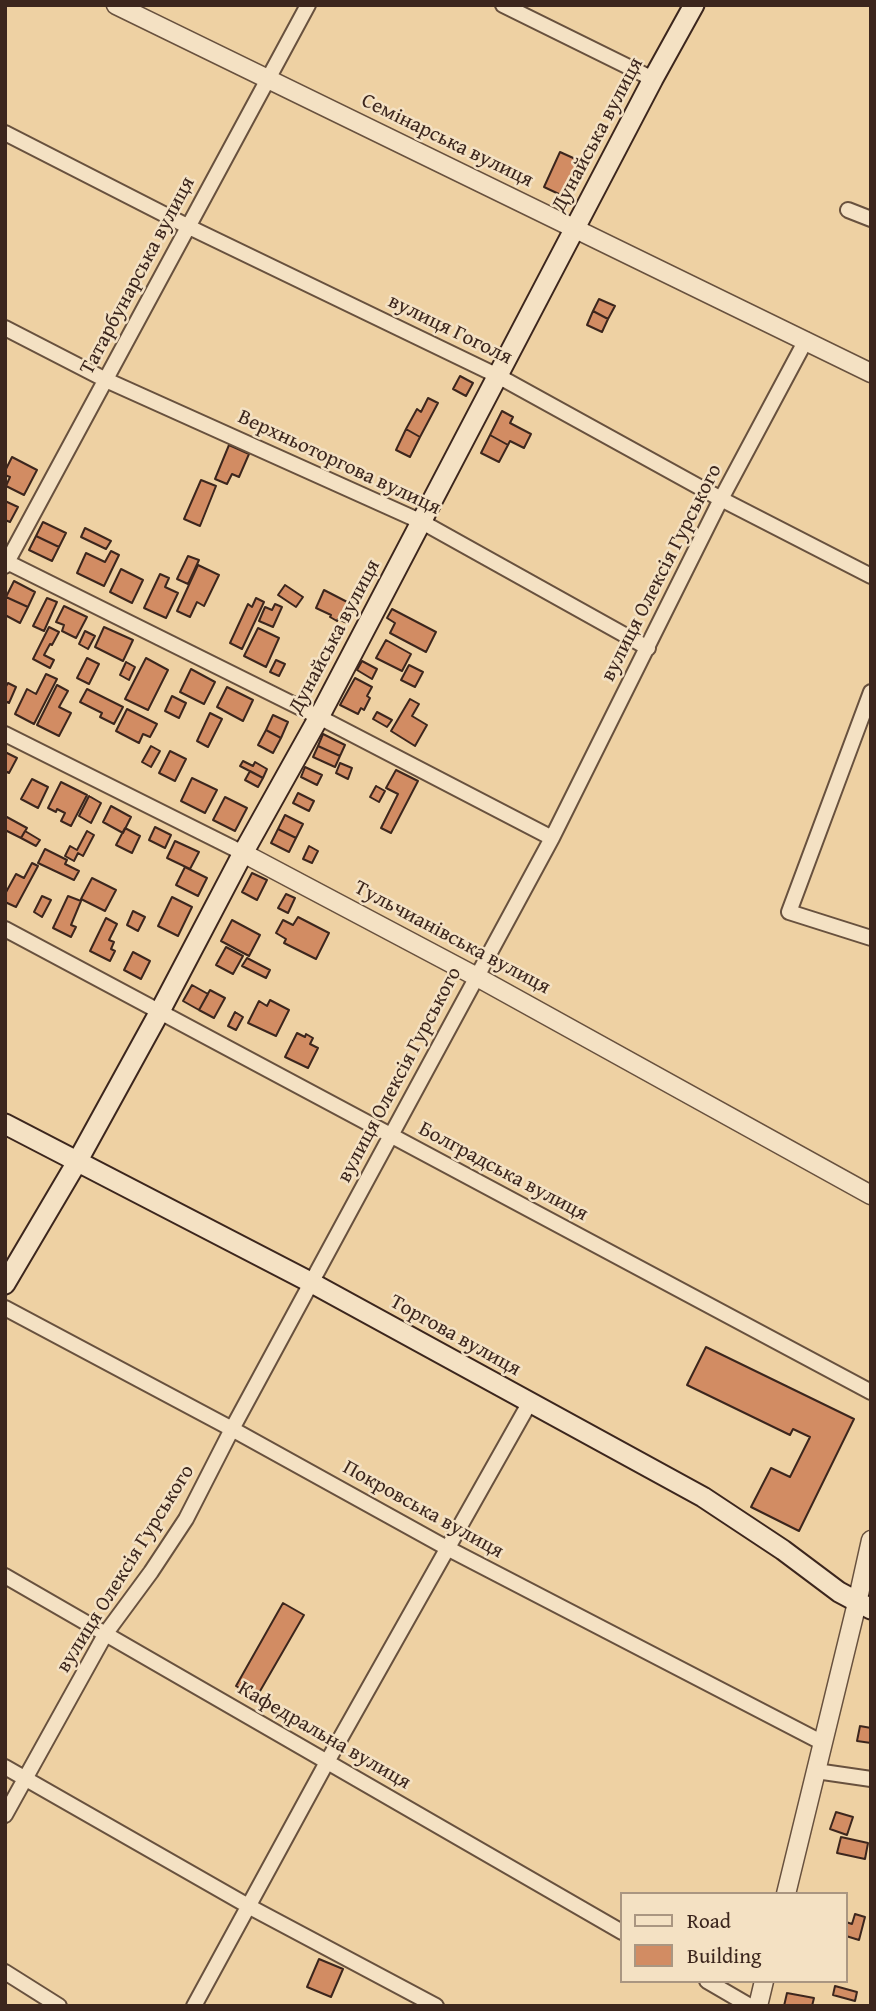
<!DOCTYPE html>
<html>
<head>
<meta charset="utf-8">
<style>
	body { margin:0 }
	#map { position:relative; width:876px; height:2011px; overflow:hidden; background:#eed1a3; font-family:"Gentium Book Plus",serif }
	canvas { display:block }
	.frame { position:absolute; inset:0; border:7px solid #3c261d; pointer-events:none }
	.legend { position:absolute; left:620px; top:1892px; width:228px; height:91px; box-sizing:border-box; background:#f4e1c3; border:2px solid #aa9681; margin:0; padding:9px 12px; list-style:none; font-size:21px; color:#3c261d }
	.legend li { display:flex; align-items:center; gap:14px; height:35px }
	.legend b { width:35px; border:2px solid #aa9681 }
</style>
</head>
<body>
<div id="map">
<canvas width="876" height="2011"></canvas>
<div class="frame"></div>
<ul class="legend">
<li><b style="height:9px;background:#f4e1c3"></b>Road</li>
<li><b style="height:19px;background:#d28c63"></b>Building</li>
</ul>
</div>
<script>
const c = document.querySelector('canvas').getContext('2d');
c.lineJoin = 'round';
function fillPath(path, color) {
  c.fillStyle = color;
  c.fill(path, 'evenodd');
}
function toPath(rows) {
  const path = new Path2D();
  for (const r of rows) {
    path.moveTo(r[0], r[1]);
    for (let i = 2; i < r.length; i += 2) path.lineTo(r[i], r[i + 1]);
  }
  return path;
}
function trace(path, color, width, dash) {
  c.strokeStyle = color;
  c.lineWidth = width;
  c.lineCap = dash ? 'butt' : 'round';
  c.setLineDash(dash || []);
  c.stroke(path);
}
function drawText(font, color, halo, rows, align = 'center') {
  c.font = font + ' "Gentium Book Plus",serif';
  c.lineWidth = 5;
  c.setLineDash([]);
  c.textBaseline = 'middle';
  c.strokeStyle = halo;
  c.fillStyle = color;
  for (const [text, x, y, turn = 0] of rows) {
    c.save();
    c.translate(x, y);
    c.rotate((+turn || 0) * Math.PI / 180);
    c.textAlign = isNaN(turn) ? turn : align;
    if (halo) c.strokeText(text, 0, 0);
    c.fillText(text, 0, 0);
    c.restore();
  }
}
const building = toPath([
	[560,152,582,162,568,192,561,195,544,187,560,152],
	[599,299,615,306,608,319,593,311,599,299],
	[593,311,608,319,602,332,587,325,593,311],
	[460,376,473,383,466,396,453,389,460,376],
	[428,398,438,403,420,437,406,429,417,409,421,412,428,398],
	[502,411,513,417,510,423,531,434,524,448,510,441,508,445,490,435,502,411],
	[406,429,420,437,410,457,396,450,406,429],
	[490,435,508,445,499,462,481,453,490,435],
	[229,445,249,454,239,477,232,474,227,484,215,479,229,445],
	[12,457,37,470,24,495,6,486,10,477,5,475,5,471,12,457],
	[201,480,216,486,200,526,184,519,201,480],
	[5,501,18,507,10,522,5,520,5,501],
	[43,522,66,533,59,547,36,536,43,522],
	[85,528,111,541,106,549,81,537,85,528],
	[36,536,59,547,52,561,29,550,36,536],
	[111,551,119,555,104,586,77,573,86,553,105,562,111,551],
	[188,556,199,560,188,584,177,579,188,556],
	[198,565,219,575,204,606,197,602,190,617,177,611,198,565],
	[121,569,143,580,132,603,110,592,121,569],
	[160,574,169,578,165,587,178,593,166,618,144,608,160,574],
	[14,581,35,592,28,607,6,597,14,581],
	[285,585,303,597,296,607,278,595,285,585],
	[324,590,355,606,347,623,338,619,337,621,330,617,331,615,316,608,324,590],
	[6,597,28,607,20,623,5,615,6,597],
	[47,598,57,602,44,631,33,626,47,598],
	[256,598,264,602,242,649,230,643,248,604,252,607,256,598],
	[275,604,282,607,273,627,259,621,265,607,272,610,275,604],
	[64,606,87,617,76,638,62,631,64,625,56,622,64,606],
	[392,609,436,632,426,652,390,633,395,623,387,618,392,609],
	[49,627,59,632,52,645,50,644,44,655,54,660,50,668,33,659,49,627],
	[104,627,133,640,123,661,95,647,104,627],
	[258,628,279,638,266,667,244,656,258,628],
	[85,631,95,636,88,649,79,644,85,631],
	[386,640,411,654,402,671,376,658,386,640],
	[87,658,99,664,89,684,77,678,87,658],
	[146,658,168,670,148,710,125,699,146,658],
	[276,660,285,664,279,676,270,672,276,660],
	[362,661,377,669,372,679,357,670,362,661],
	[126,662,135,667,129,680,120,675,126,662],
	[409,665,423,672,415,687,401,680,409,665],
	[191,669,215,682,204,704,180,692,191,669],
	[46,674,57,679,34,724,15,714,27,689,36,694,46,674],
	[355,678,372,687,367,696,370,698,364,710,361,708,358,714,340,705,355,678],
	[8,683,16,687,9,703,5,701,5,688,8,683],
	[57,685,68,691,59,707,71,713,59,736,37,725,57,685],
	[227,687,253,700,243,721,217,707,227,687],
	[87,689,123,707,114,724,100,717,102,713,80,702,87,689],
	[172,696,186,703,179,718,165,711,172,696],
	[410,699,419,704,412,716,427,725,415,746,391,731,410,699],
	[127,709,157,724,150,737,143,734,139,743,116,731,127,709],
	[377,712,392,720,387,727,373,719,377,712],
	[210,713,222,719,208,747,197,741,210,713],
	[273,715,288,722,281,738,266,730,273,715],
	[266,730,281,738,273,753,258,745,266,730],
	[323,734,345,745,340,756,318,746,323,734],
	[151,746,160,751,151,767,142,762,151,746],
	[318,746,340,756,335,767,313,757,318,746],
	[170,751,186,759,175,781,159,773,170,751],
	[5,752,17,758,9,773,5,771,5,752],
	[243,761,253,766,255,762,267,769,263,778,240,766,243,761],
	[340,763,352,768,348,779,336,773,340,763],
	[305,767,322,775,317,785,301,777,305,767],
	[396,770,418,781,391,833,381,828,398,794,386,788,396,770],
	[250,771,263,778,258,787,245,780,250,771],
	[192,778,217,790,205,813,181,801,192,778],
	[32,779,48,787,38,808,21,799,32,779],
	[61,782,87,795,71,826,61,821,65,813,57,809,56,812,48,808,61,782],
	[376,786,385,791,379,802,370,797,376,786],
	[298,793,314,801,309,811,293,803,298,793],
	[89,796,101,803,91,823,79,816,89,796],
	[225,797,247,808,235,831,213,820,225,797],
	[111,806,131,817,123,833,103,822,111,806],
	[285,815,303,824,296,838,278,829,285,815],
	[5,816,27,828,21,838,5,830,5,816],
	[155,827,171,835,165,848,149,840,155,827],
	[125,828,140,836,132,853,116,845,125,828],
	[278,829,296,838,289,852,271,843,278,829],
	[25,831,40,840,36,846,21,838,25,831],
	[87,831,94,835,83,856,78,853,74,861,65,856,70,846,77,850,87,831],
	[175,841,199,852,190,869,167,858,175,841],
	[309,846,318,851,312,863,303,859,309,846],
	[45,849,67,860,65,864,79,871,74,880,38,863,45,849],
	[32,863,38,866,16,907,5,902,5,894,16,874,24,878,32,863],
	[185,867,207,878,198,896,176,885,185,867],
	[252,873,267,880,257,900,242,892,252,873],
	[92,878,116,890,105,911,81,899,92,878],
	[286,894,295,898,288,913,278,908,286,894],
	[42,896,51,900,42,917,34,912,42,896],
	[68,896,81,901,71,925,76,927,71,937,53,928,68,896],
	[172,897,192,907,178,936,158,926,172,897],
	[133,911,145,917,138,931,127,925,133,911],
	[298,917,329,933,316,959,284,943,286,939,276,933,283,920,293,925,298,917],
	[106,918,117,924,109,940,114,942,111,949,115,951,110,961,90,951,106,918],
	[232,920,260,935,249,956,221,941,232,920],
	[226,947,243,956,233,974,216,965,226,947],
	[133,952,150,961,141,979,124,970,133,952],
	[247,958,270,970,266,978,242,966,247,958],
	[192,985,208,994,199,1010,183,1001,192,985],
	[210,990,225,998,214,1018,199,1010,210,990],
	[270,1000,289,1010,276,1036,248,1023,259,1001,267,1006,270,1000],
	[235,1012,243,1017,236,1030,228,1026,235,1012],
	[297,1033,305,1037,306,1034,313,1038,310,1044,318,1048,308,1068,285,1057,297,1033],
	[706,1347,854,1419,799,1531,751,1507,771,1468,790,1477,810,1437,793,1429,790,1435,687,1385,706,1347],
	[283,1603,304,1615,256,1698,236,1686,283,1603],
	[860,1726,871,1728,871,1743,857,1741,860,1726],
	[836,1812,853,1817,847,1835,830,1829,836,1812],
	[841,1837,868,1843,865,1859,837,1853,841,1837],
	[855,1914,865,1917,859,1940,846,1936,846,1922,852,1924,855,1914],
	[319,1959,343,1969,331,1997,307,1987,319,1959],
	[835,1986,857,1992,855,2001,833,1995,835,1986],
	[787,1993,814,1998,812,2006,784,2006,787,1993]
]);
const minor = toPath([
	[503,5,653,79],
	[5,133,189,227,498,376,721,499,871,576],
	[848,210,871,219],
	[5,328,106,380,422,522,648,648],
	[5,561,319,717,552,838],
	[5,566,308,5],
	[871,692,789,912,871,938],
	[5,734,243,853],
	[5,929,871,1392],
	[5,1308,232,1429,447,1548,823,1743],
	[5,1576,622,1932],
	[5,1767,250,1907,436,2006],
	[816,1771,871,1779],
	[5,1815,106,1633,151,1572,186,1519,232,1429,552,838,721,499,806,340],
	[5,1972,59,2006],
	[707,1981,750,2006],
	[194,2006,327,1762,530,1402]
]);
const tertiary = toPath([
	[116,5,871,373],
	[243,853,477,977,871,1195],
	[786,1894,857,1603,871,1540],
	[758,2006,764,1981]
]);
const secondary = toPath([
	[5,1124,312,1283,703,1497,783,1550,839,1592,871,1609],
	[5,1284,77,1162,159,1013,243,853,319,717,653,79,694,5]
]);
const streetNames = [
	["Дунайська вулиця",598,135,-62],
	["Семінарська вулиця",447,141,26],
	["Татарбунарська вулиця",138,276,-62],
	["вулиця Гоголя",450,330,26],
	["Верхньоторгова вулиця",339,463,25],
	["вулиця Олексія Гурського",662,573,-63],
	["Дунайська вулиця",335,637,-62],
	["Тульчианівська вулиця",452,938,28],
	["вулиця Олексія Гурського",400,1075,-62],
	["Болградська вулиця",503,1172,28],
	["Торгова вулиця",455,1336,29],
	["Покровська вулиця",423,1510,29],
	["вулиця Олексія Гурського",126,1569,-58],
	["Кафедральна вулиця",324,1736,30]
];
fillPath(building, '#d28c63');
trace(building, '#3c261d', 2);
trace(minor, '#68513e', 18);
trace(tertiary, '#68513e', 21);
trace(secondary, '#3c261d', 23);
trace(minor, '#f4e1c3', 14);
trace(tertiary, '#f4e1c3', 18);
trace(secondary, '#f4e1c3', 19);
drawText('21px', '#3c261d', '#f4e1c3', streetNames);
</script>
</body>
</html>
